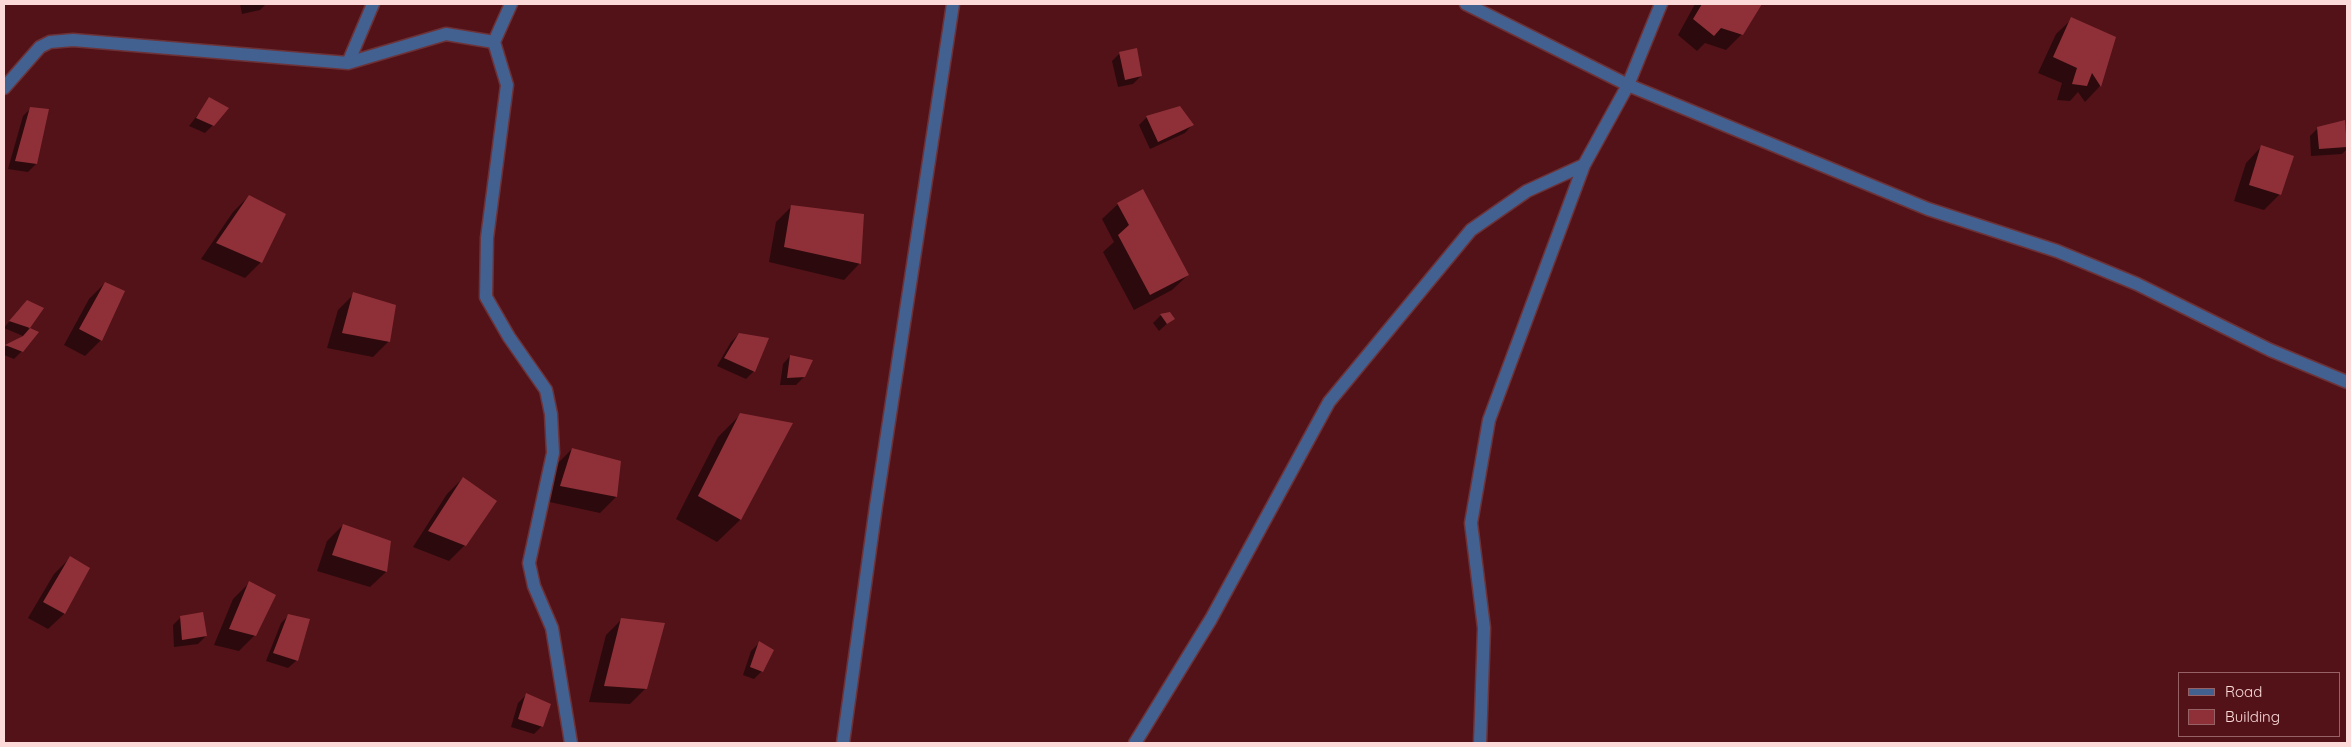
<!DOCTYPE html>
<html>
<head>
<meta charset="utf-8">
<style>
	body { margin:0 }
	#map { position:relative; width:2351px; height:747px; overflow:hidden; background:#521218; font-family:Quicksand,sans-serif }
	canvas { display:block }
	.frame { position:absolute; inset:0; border:5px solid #fcdad9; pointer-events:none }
	.legend { position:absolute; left:2178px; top:672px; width:162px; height:65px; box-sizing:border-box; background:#521218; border:1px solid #966265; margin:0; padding:6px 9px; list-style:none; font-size:15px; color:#fcdad9 }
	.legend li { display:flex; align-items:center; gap:10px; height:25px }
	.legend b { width:25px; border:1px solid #966265 }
</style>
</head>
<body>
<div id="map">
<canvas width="2351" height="747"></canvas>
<div class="frame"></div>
<ul class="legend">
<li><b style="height:6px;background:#426090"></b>Road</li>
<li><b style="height:14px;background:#8f3038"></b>Building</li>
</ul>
</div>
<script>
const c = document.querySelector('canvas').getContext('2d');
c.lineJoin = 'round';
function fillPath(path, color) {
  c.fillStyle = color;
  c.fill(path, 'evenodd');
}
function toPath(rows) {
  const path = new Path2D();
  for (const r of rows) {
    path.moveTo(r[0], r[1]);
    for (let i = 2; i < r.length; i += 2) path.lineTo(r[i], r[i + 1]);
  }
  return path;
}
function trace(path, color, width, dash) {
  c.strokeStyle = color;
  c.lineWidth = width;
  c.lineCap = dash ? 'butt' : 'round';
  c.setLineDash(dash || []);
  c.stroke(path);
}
const shadow = toPath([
	[240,4,266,4,260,10,242,14],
	[1695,4,1761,4,1742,34,1726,50,1705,43,1697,51,1678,35],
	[2072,19,2114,38,2100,86,2085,102,2078,92,2070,101,2057,100,2062,83,2038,73,2056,34],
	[1120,53,1141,76,1133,84,1118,87,1112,61],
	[210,99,213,125,205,133,189,126],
	[31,108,36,164,28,172,8,169,23,116],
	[1147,117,1192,125,1185,133,1150,149,1139,125],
	[2344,122,2347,134,2347,149,2342,154,2311,156,2310,136,2318,128],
	[2261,147,2280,194,2264,210,2234,201,2246,163],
	[249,196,261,262,245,278,201,259,233,212],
	[1118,204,1188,275,1172,290,1134,310,1103,252,1114,242,1102,219],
	[792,206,863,215,859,264,844,280,769,262,776,222],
	[105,283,101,340,85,356,64,345,89,299],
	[354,294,389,341,373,357,327,348,338,310],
	[43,308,28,328,37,332,22,351,14,359,4,355,4,348,6,346,23,336,4,328,19,309],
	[1161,315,1173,318,1159,331,1153,323],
	[739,334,754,371,746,379,717,366,731,342],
	[790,356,804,377,796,385,780,385,783,364],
	[741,414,791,424,740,520,717,542,676,519,718,437],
	[572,449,619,462,616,497,600,513,545,501,556,465],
	[463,478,465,545,449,561,413,547,447,494],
	[343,525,390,542,386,572,370,587,317,571,327,541],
	[70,558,88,569,64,614,48,629,28,618,54,574],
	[249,583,255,635,239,651,214,645,233,599],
	[289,615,309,620,296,661,288,668,266,661,281,623],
	[181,617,206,636,198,644,174,647,173,625],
	[622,619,646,688,630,704,589,702,606,635],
	[759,643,762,671,754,679,743,675,751,651],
	[526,695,542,726,534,734,511,727,518,703]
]);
const building = toPath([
	[1702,4,1762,4,1743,35,1721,28,1714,36,1693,19],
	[2071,17,2116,37,2101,87,2092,73,2087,86,2072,84,2077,68,2053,57],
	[1137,48,1142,76,1125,80,1119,52],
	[209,97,229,108,214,126,196,118],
	[1180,106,1194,125,1158,142,1146,116],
	[30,107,49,109,37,164,15,161],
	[2345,120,2347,147,2319,149,2317,127],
	[2261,145,2294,156,2281,195,2249,185],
	[1143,189,1189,275,1150,295,1118,235,1129,225,1117,203],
	[249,195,286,214,262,263,216,243],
	[791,205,864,214,861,264,784,247],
	[105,282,125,291,102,341,79,329],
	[353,292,396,305,390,342,342,333],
	[27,300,44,308,30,328,9,321],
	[1170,312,1175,319,1167,324,1160,314],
	[30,328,39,332,23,352,5,345,23,336],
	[739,333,769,338,755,372,724,358],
	[790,355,813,360,805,377,787,378],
	[740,413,793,423,741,520,698,496],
	[572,448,621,461,617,497,560,486],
	[463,477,497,501,466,546,428,531],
	[343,524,391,541,387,572,332,555],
	[70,556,90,568,65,614,43,602],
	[249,581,276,595,256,636,229,629],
	[203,612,207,636,182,640,180,616],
	[288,614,310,619,298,661,273,653],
	[621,618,665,623,647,689,604,686],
	[759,641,774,650,763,672,750,667],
	[526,693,551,704,543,727,518,719]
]);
const minor = toPath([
	[1466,4,1628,85,1928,209,2057,251,2137,284,2270,350,2347,382],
	[494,42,507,85,487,238,486,297,509,337,546,390,551,414,553,453,529,563,534,586,552,628,571,743],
	[348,63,373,4],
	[4,88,40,47,50,42,73,40,348,63,446,34,494,42,511,4],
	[843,743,876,506,953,4],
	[1135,743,1211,619,1329,402,1471,230,1527,191,1584,165],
	[1480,743,1484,628,1471,523,1489,420,1584,165,1628,85,1661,4]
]);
fillPath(shadow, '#0007');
fillPath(building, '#8f3038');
trace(minor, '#6d3237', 15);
trace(minor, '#426090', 12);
</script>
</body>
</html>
